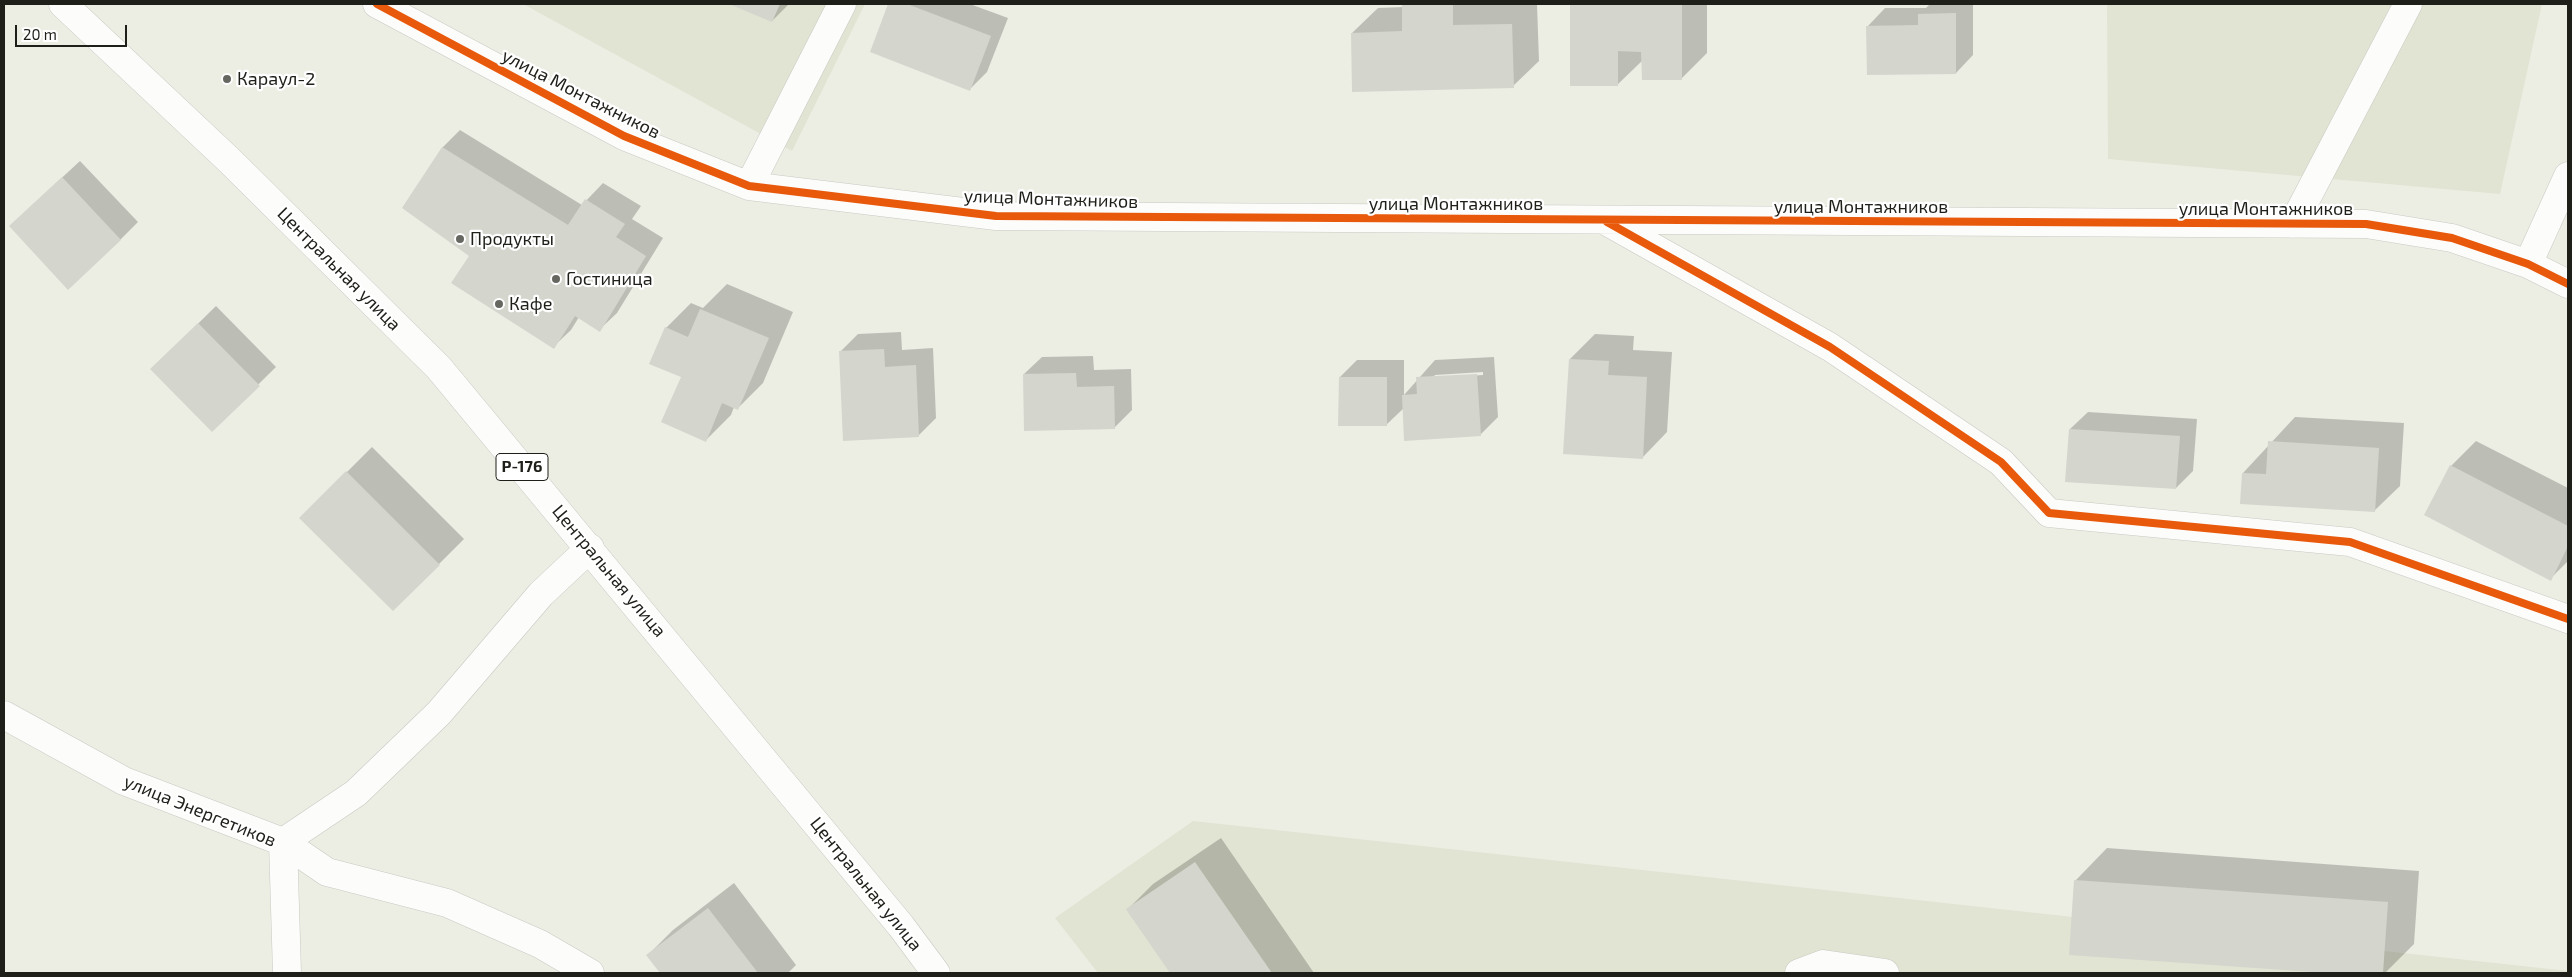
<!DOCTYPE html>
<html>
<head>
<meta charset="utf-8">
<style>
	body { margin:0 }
	#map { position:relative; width:2572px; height:977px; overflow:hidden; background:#eceee4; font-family:"Exo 2",sans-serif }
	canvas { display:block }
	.frame { position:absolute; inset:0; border:5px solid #1e1f19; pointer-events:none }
	.scale { position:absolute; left:15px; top:25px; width:112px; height:22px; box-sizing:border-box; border:2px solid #1e1f19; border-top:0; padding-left:6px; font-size:15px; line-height:18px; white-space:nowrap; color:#1e1f19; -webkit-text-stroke:4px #fff; paint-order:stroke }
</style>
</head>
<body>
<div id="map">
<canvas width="2572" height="977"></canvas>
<div class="frame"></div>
<div class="scale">20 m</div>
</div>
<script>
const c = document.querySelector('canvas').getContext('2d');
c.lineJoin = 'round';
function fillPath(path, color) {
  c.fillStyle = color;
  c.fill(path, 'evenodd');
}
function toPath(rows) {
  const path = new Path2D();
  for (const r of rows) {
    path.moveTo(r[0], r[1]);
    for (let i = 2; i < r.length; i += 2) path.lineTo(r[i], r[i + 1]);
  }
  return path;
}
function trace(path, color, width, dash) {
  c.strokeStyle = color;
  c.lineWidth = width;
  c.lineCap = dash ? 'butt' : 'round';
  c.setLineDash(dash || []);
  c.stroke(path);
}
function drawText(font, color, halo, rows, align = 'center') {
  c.font = font + ' "Exo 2",sans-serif';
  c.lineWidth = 4.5;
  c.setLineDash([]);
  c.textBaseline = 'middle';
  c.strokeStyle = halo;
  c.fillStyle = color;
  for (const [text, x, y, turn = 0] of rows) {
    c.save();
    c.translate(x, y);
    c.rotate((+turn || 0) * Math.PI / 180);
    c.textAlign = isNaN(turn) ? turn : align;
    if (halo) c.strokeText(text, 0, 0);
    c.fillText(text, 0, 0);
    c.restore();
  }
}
const built = toPath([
	[523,4,865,4,792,151],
	[2107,4,2542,4,2500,194,2108,159],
	[1193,821,2568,971,2568,973,1098,973,1055,918]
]);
const shadow = toPath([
	[733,4,789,4,772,21],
	[889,4,970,4,1008,18,987,72,970,89,871,51],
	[1403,4,1537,4,1539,61,1513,86,1352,33,1378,8,1403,7],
	[1571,4,1707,4,1707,53,1681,79,1643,60,1617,85,1571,85],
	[1930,4,1973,4,1973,55,1956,73,1868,26,1885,8,1926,8],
	[460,130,582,205,603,183,641,206,632,219,663,238,617,313,599,330,579,317,571,330,553,347,471,255,403,207,443,147],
	[80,161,138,222,120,240,28,209],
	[727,284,793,312,763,383,738,408,734,407,731,415,706,440,666,328,691,303,703,308],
	[216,306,276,367,212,430,152,369],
	[901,332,902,350,933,348,936,418,919,435,840,352,858,334],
	[1595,334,1634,336,1633,350,1672,352,1667,432,1642,458,1570,359],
	[1093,356,1094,370,1131,369,1132,410,1114,428,1024,374,1042,357],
	[1494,357,1498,417,1480,435,1404,408,1386,425,1340,377,1357,360,1404,360,1404,395,1435,360],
	[1483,372,1483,375,1432,378,1435,375],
	[2088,412,2197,419,2193,471,2176,488,2070,429],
	[2295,417,2404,423,2400,486,2374,511,2243,473],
	[2476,441,2568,488,2568,561,2550,579,2451,466],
	[372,447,464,539,393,610,301,518],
	[1221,838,1314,973,1171,973,1127,910,1153,884],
	[2107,848,2419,871,2414,944,2385,973,2344,973,2070,953,2076,880],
	[734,883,796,965,788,973,661,973,648,955,673,930]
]);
const building = toPath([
	[729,4,780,4,772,22],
	[888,4,907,4,991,36,970,91,870,52],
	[1402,4,1453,4,1453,25,1512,24,1514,88,1352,92,1351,33,1402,31],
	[1570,4,1682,4,1682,80,1642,80,1641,52,1618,51,1618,86,1570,86],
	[1956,13,1956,74,1867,75,1866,26,1918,25,1918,14],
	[442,147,568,225,585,199,625,224,616,237,646,256,600,332,575,316,554,349,451,283,469,256,402,208],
	[62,177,121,240,68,290,9,226],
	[700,309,769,338,738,410,722,403,706,442,661,422,681,377,649,364,665,327,688,337],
	[198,323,260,386,212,432,150,369],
	[884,349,885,367,916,365,919,437,843,441,839,351],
	[1569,359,1609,361,1608,375,1647,377,1643,459,1563,454],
	[1076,373,1077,387,1114,386,1115,429,1024,431,1023,374],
	[1477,374,1481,436,1404,441,1402,395,1417,394,1416,377],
	[1339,377,1387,377,1387,426,1338,426],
	[2069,429,2180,436,2176,489,2065,482],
	[2268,441,2379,448,2375,512,2240,504,2242,473,2266,474],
	[2450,465,2568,526,2568,546,2551,581,2424,515],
	[346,471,440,565,393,611,299,518],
	[1195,862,1272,973,1170,973,1126,909],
	[2074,880,2388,902,2383,973,2327,973,2069,955],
	[708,908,758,973,660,973,646,955]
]);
const minor = toPath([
	[377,4,624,136,749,186,996,216,2366,224,2452,238,2528,264,2568,284],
	[749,186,842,4],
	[1606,221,1830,347,2001,462,2049,513,2350,542,2568,619],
	[2293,224,2408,4],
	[2528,264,2568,176],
	[4,715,124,781,283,842,287,973],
	[590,973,540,944,447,903,327,872,283,842,356,793,439,713,541,594,590,548],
	[1799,973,1823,964,1885,973]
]);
const highway = toPath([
	[63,4,229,160,439,368,901,926,936,973]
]);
const cycleway = toPath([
	[377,4,624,136,749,186,996,216,2366,224,2452,238,2528,264,2568,284],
	[1607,222,1830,347,2001,462,2049,513,2350,542,2568,619]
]);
const markers = [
	[227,79,5,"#666760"],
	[460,239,5,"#666760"],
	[556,279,5,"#666760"],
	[499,304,5,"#666760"]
];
const shields = [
	[522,467,52]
];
const shieldNames = [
	["Р-176",522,467]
];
const poiNames = [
	["Караул-2",237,79],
	["Продукты",470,239],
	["Гостиница",566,279],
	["Кафе",509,304]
];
const streetNames = [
	["улица Монтажников",581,94,27],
	["улица Монтажников",1051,199,2],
	["улица Монтажников",1456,204],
	["улица Монтажников",1861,207],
	["улица Монтажников",2266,209],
	["Центральная улица",339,269,45],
	["Центральная улица",609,571,50],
	["улица Энергетиков",200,811,22],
	["Центральная улица",866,884,51]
];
fillPath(built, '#e1e4d2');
fillPath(shadow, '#0003');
fillPath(building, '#d4d5cd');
trace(minor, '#c8c9c2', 29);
trace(highway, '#c8c9c2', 29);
trace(minor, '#fcfcfb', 28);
trace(highway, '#fcfcfb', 28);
trace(cycleway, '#e8590c', 8);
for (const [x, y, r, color] of markers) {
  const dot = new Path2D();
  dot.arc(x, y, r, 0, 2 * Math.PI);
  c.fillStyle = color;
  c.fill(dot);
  trace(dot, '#fff', 2);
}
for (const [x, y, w] of shields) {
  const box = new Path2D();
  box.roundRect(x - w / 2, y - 13.5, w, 27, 4);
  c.fillStyle = '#fff';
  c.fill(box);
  trace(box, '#1e1f19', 1);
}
drawText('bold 16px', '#1e1f19', null, shieldNames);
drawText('18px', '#1e1f19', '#fff', poiNames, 'left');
drawText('18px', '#1e1f19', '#fff', streetNames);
</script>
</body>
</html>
